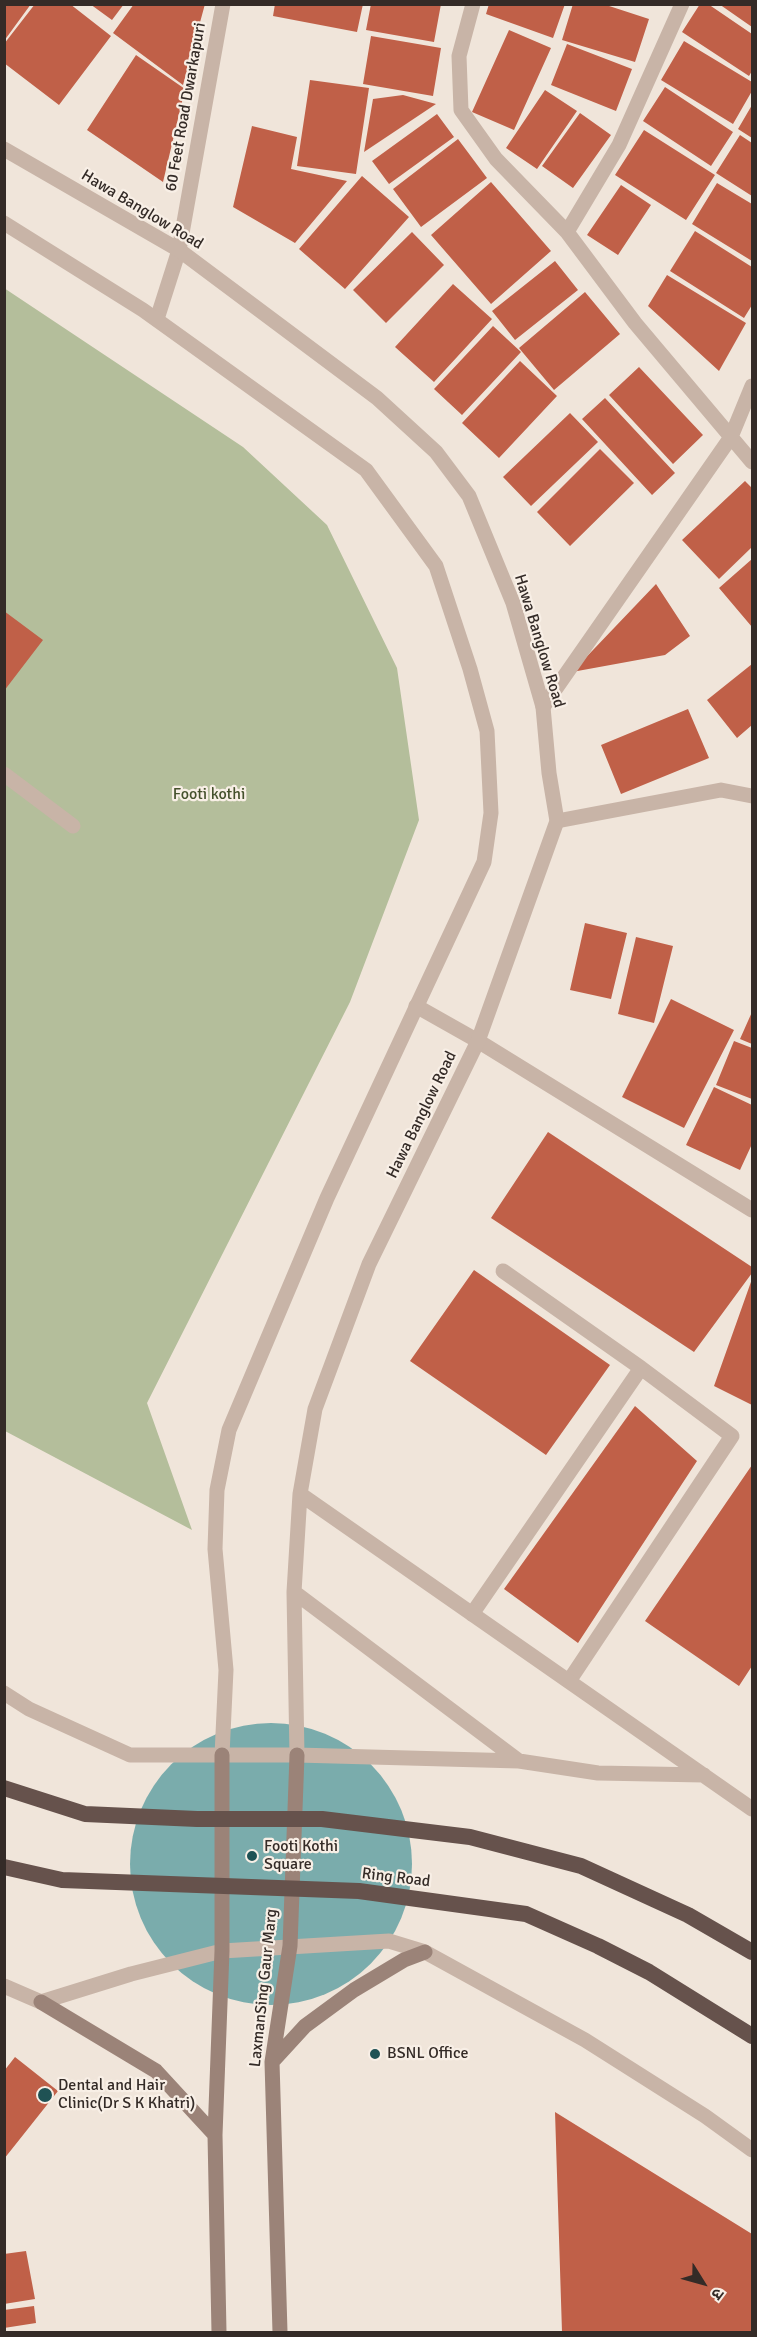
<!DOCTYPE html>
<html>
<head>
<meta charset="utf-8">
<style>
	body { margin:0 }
	#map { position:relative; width:757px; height:2337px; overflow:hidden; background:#f0e5da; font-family:Signika,"Noto Sans Devanagari",sans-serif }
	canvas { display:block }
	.frame { position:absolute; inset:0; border:6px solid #342b27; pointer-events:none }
	.north { position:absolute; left:673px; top:2253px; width:60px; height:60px; -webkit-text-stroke:4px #f8efe6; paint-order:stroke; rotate:127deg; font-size:16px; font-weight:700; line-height:24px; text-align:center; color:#342b27 }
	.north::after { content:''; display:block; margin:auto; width:21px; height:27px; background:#342b27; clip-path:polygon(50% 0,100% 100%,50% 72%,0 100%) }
</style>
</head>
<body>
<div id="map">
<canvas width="757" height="2337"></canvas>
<div class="frame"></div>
<div class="north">उ</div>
</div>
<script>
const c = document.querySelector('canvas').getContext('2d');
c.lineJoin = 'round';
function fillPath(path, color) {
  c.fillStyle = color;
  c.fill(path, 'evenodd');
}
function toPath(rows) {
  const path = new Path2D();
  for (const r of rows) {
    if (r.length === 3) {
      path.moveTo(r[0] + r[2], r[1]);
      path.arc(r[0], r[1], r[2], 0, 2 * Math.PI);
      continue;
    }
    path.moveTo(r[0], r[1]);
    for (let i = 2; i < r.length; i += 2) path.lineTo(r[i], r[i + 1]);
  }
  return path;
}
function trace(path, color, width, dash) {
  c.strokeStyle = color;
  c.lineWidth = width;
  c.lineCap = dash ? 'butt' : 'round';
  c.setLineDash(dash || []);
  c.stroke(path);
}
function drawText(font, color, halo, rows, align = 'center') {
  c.font = font + ' Signika,sans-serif';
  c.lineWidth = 4.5;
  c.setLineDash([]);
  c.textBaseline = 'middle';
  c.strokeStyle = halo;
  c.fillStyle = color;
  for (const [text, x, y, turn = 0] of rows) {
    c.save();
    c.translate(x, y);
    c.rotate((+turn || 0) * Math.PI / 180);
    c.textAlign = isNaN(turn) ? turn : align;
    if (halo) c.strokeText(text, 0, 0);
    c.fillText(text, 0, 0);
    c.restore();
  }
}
const green = toPath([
	[4,288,243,447,327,525,397,668,419,820,350,1002,147,1403,192,1530,5,1431]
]);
const water = toPath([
	[271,1864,141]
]);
const building = toPath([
	[4,4,31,4,4,41],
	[35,4,70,4,111,36,59,105,4,63,4,44],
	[90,4,124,4,112,20],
	[134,4,205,4,183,85,113,33],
	[275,4,363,4,357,32,273,16],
	[371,4,441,4,434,42,366,30],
	[489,4,565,4,553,38,486,14],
	[573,4,603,4,649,19,635,62,562,40],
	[700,4,708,4,752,34,752,71,749,76,682,32],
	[719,4,752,4,752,27],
	[509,30,551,48,514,130,472,112],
	[371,36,441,48,433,96,363,84],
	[684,41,752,82,752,91,733,124,661,80],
	[567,44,632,69,616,111,551,85],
	[136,55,185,89,163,182,87,130],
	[310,80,369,88,356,174,297,166],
	[665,87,733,132,711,166,643,121],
	[545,90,577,111,537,169,506,148],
	[403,95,436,104,364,152,373,99],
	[752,105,752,138,738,129],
	[580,113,611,135,573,188,542,166],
	[437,114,454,137,389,184,372,161],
	[252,126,297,137,291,169,347,181,295,243,233,207],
	[644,130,715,175,686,220,615,175],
	[740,135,752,143,752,196,716,173],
	[458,139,487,178,421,227,393,189],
	[362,176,409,217,345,289,299,249],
	[491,182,551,251,491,304,431,235],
	[717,183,752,204,752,261,692,224],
	[621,185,651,205,618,255,587,235],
	[695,231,752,267,752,305,744,318,670,271],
	[412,232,444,265,386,323,353,290],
	[555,261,578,290,515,340,492,311],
	[667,275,746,323,719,371,648,306],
	[453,284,492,319,434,382,395,347],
	[585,292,620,334,554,390,519,348],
	[493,326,521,352,462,415,434,389],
	[520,361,557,396,499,458,462,423],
	[639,367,703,435,673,464,609,395],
	[605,398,675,473,652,495,582,419],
	[570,413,598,442,531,506,503,477],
	[600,449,634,483,570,546,537,512],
	[745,481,752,488,752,547,719,579,682,540],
	[752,559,752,627,719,588],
	[656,584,690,636,665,655,572,672],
	[4,611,43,640,4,691],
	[752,664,752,725,737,738,707,700],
	[688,709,709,758,621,794,601,745],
	[585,923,627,933,611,999,570,990],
	[636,937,673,946,654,1023,618,1014],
	[671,999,734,1030,684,1128,622,1097],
	[752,1012,752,1044,740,1039],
	[734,1041,752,1048,752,1099,716,1085],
	[714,1087,752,1105,752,1144,740,1170,686,1145],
	[548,1132,752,1267,752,1273,694,1352,491,1218],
	[474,1270,610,1365,546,1455,410,1361],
	[752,1279,752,1405,714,1386],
	[635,1406,697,1461,578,1643,504,1589],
	[752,1465,752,1666,739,1686,645,1621],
	[15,2057,58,2091,4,2159,4,2071],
	[555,2112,752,2234,752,2332,562,2332],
	[26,2251,35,2299,4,2304,4,2254],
	[34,2306,36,2323,4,2328,4,2310]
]);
const service = toPath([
	[503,1271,641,1368,732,1436,569,1681],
	[472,1614,641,1368]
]);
const minor = toPath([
	[473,4,459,56,461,110,496,159,567,232,635,323,752,462],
	[567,232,619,145,682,4],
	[157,319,179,250,223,4],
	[543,707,731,437,752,386],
	[4,774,73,826],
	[557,821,721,790,752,796],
	[416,1006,478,1041,752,1210]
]);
const tertiary = toPath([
	[4,149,179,250,377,398,436,452,469,496,513,603,543,707,549,773,557,821,478,1041,369,1264,315,1409,300,1494,294,1592,297,1755],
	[4,223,143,310,366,470,436,566,470,669,487,731,491,813,484,862,327,1198,229,1430,217,1490,215,1549,226,1670,222,1755],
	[300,1494,752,1809],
	[294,1592,519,1761],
	[4,1693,29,1709,130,1755,297,1755,519,1761,598,1773,704,1775],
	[4,1986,41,2002,131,1974,222,1951,389,1941,425,1952,585,2040,705,2116,752,2150]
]);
const secondary = toPath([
	[41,2002,156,2071,215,2135],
	[272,2062,305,2026,354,1990,404,1960,425,1952],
	[219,2332,215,2135,222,1951,222,1755],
	[280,2332,272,2062,290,1946,297,1755]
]);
const trunkBridge = toPath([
	[4,1788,85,1814,197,1819,322,1819,470,1837,581,1866,688,1915,752,1952],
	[4,1867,62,1880,359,1891,526,1914,598,1946,649,1972,752,2036]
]);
const markers = [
	[252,1856,6,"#1f5254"],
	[375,2054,6,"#1f5254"],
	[45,2095,8,"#1f5254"]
];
const streetNames = [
	["60 Feet Road Dwarkapuri",186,107,-80],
	["Hawa Banglow Road",142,210,31],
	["Hawa Banglow Road",539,641,73],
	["Hawa Banglow Road",422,1115,-64],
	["Ring Road",396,1878,7],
	["LaxmanSing Gaur Marg",264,1988,-84]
];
const parkNames = [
	["Footi kothi",209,795]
];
const poiNames = [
	["Footi Kothi",264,1847],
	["Square",264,1865],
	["BSNL Office",387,2054],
	["Dental and Hair",58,2086],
	["Clinic(Dr S K Khatri)",58,2104]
];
fillPath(green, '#b4be9b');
fillPath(water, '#7aacac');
fillPath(building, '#c06048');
trace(service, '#c8b4a7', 15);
trace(minor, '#c8b4a7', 15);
trace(tertiary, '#c8b4a7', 15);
trace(secondary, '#9b8378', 15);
trace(trunkBridge, '#66524c', 16);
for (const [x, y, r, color] of markers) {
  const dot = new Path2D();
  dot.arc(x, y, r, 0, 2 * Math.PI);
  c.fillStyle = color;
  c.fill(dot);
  trace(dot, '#f8efe6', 2);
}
drawText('16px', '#342b27', '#f8efe6', streetNames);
drawText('16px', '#45512c', '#f8efe6', parkNames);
drawText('16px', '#342b27', '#f8efe6', poiNames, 'left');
</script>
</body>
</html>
